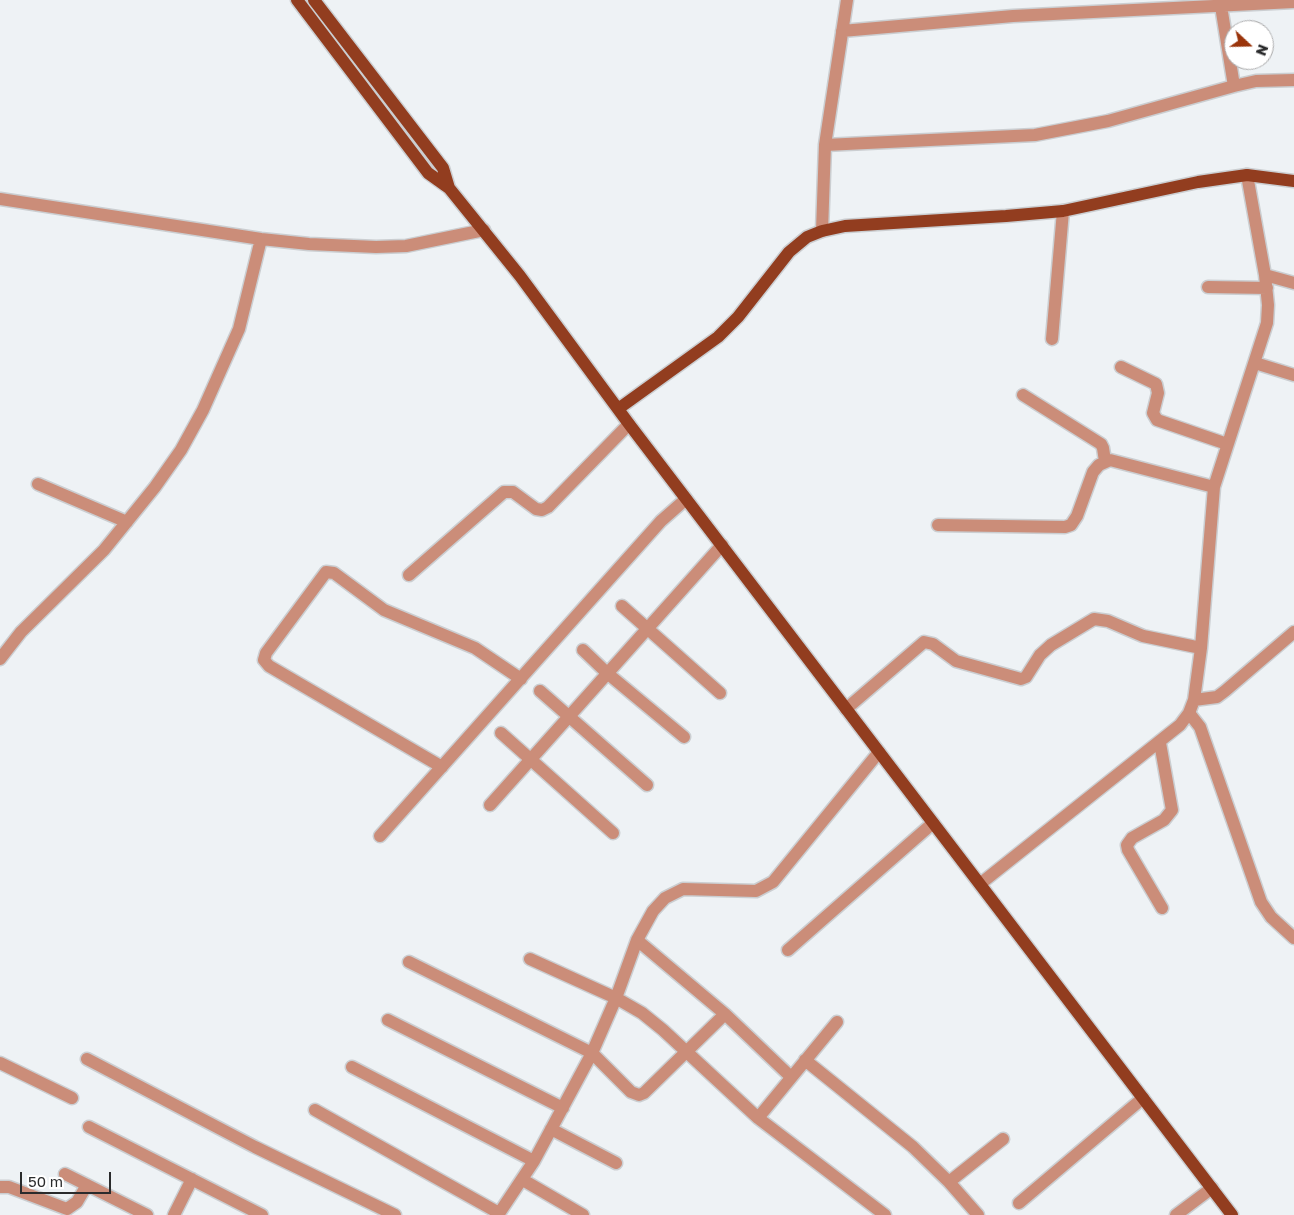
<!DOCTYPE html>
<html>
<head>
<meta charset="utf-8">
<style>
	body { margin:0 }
	#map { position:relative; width:1294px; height:1215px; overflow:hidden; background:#eef2f5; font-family:"Golos Text",sans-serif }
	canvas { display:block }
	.north { position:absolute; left:1224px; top:20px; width:50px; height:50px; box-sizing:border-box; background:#fff; border:1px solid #aaaaab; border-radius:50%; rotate:111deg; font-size:14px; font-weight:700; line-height:20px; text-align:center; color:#2a2b2c }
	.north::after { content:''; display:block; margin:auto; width:18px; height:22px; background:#9a340b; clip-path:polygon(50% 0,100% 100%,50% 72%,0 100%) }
	.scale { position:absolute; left:20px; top:1172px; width:91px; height:22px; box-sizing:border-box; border:2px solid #2a2b2c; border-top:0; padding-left:6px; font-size:15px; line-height:18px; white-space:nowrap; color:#2a2b2c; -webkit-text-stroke:4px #fff; paint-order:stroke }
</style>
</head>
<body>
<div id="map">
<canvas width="1294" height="1215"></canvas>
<div class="north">N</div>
<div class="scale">50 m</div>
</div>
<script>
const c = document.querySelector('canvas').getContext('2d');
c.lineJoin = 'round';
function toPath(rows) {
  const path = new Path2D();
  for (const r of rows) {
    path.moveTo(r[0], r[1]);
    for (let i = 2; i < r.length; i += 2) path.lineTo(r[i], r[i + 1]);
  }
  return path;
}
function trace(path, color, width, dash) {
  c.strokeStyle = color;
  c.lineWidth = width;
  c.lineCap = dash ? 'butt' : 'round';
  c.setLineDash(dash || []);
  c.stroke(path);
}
const minor = toPath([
	[1220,0,1234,86],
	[842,31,1013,16,1294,2],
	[825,145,1035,135,1108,121,1234,86,1256,81,1294,80],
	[0,199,261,239,309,244,376,247,406,246,484,230],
	[822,231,825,145,847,0],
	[1265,275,1294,283],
	[1208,287,1267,288],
	[1052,339,1063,211],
	[1255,363,1294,375],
	[1121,367,1156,384,1158,393,1153,413,1157,420,1227,444],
	[1023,395,1101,444,1103,448,1105,461],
	[38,484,127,522],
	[938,525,1065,527,1071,525,1077,516,1093,472,1099,465,1110,460,1214,487],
	[409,575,504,492,513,492,536,509,542,510,548,507,629,424],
	[622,606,720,693],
	[583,650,607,673,684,737],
	[0,659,21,632,104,550,155,487,181,450,203,410,239,329,261,239],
	[540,691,647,785],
	[1194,700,1217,697,1225,691,1294,632],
	[846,709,924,642,933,644,956,661,1021,679,1026,677,1040,655,1051,645,1094,619,1108,621,1143,636,1201,648],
	[1189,713,1200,727,1261,902,1271,917,1294,938],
	[501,733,613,833],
	[1160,743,1172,810,1164,820,1132,838,1127,845,1128,850,1162,908],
	[442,767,269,666,264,660,266,653,326,572,334,573,384,610,475,648,521,679],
	[490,805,722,545],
	[380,836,661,521,686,499],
	[980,884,1180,725,1189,713,1194,700,1201,648,1214,487,1267,323,1268,305,1265,275,1247,175],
	[637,940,725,1014,791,1077],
	[788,950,933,823],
	[530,959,616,998,642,1013,663,1030,758,1118,885,1215],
	[409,962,592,1053,631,1092,639,1095,644,1093,725,1014],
	[388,1020,563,1108],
	[87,1059,255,1147,395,1215],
	[805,1060,913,1147,949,1182,978,1215],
	[0,1063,72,1098],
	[352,1067,534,1161],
	[315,1110,499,1213],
	[758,1118,837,1022],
	[89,1127,262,1215],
	[551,1129,616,1163],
	[65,1174,147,1215],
	[523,1180,583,1215],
	[949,1182,1003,1139],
	[0,1187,9,1187,67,1209,77,1202,87,1185],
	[1019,1203,1143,1098],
	[174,1215,192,1179],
	[498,1215,534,1161,592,1053,616,998,637,940,653,911,665,898,683,889,756,891,773,882,879,752],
	[1176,1215,1212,1188]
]);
const major = toPath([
	[297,0,428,173,449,188,520,276,629,424,1232,1215],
	[314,0,443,168,449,188],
	[618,409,718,337,738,317,789,252,807,237,822,231,845,226,1006,216,1063,211,1198,182,1247,175,1294,181]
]);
trace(minor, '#cbced1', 15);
trace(major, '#cbced1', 15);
trace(minor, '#cb8d79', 12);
trace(major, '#923d1f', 12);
</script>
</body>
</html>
